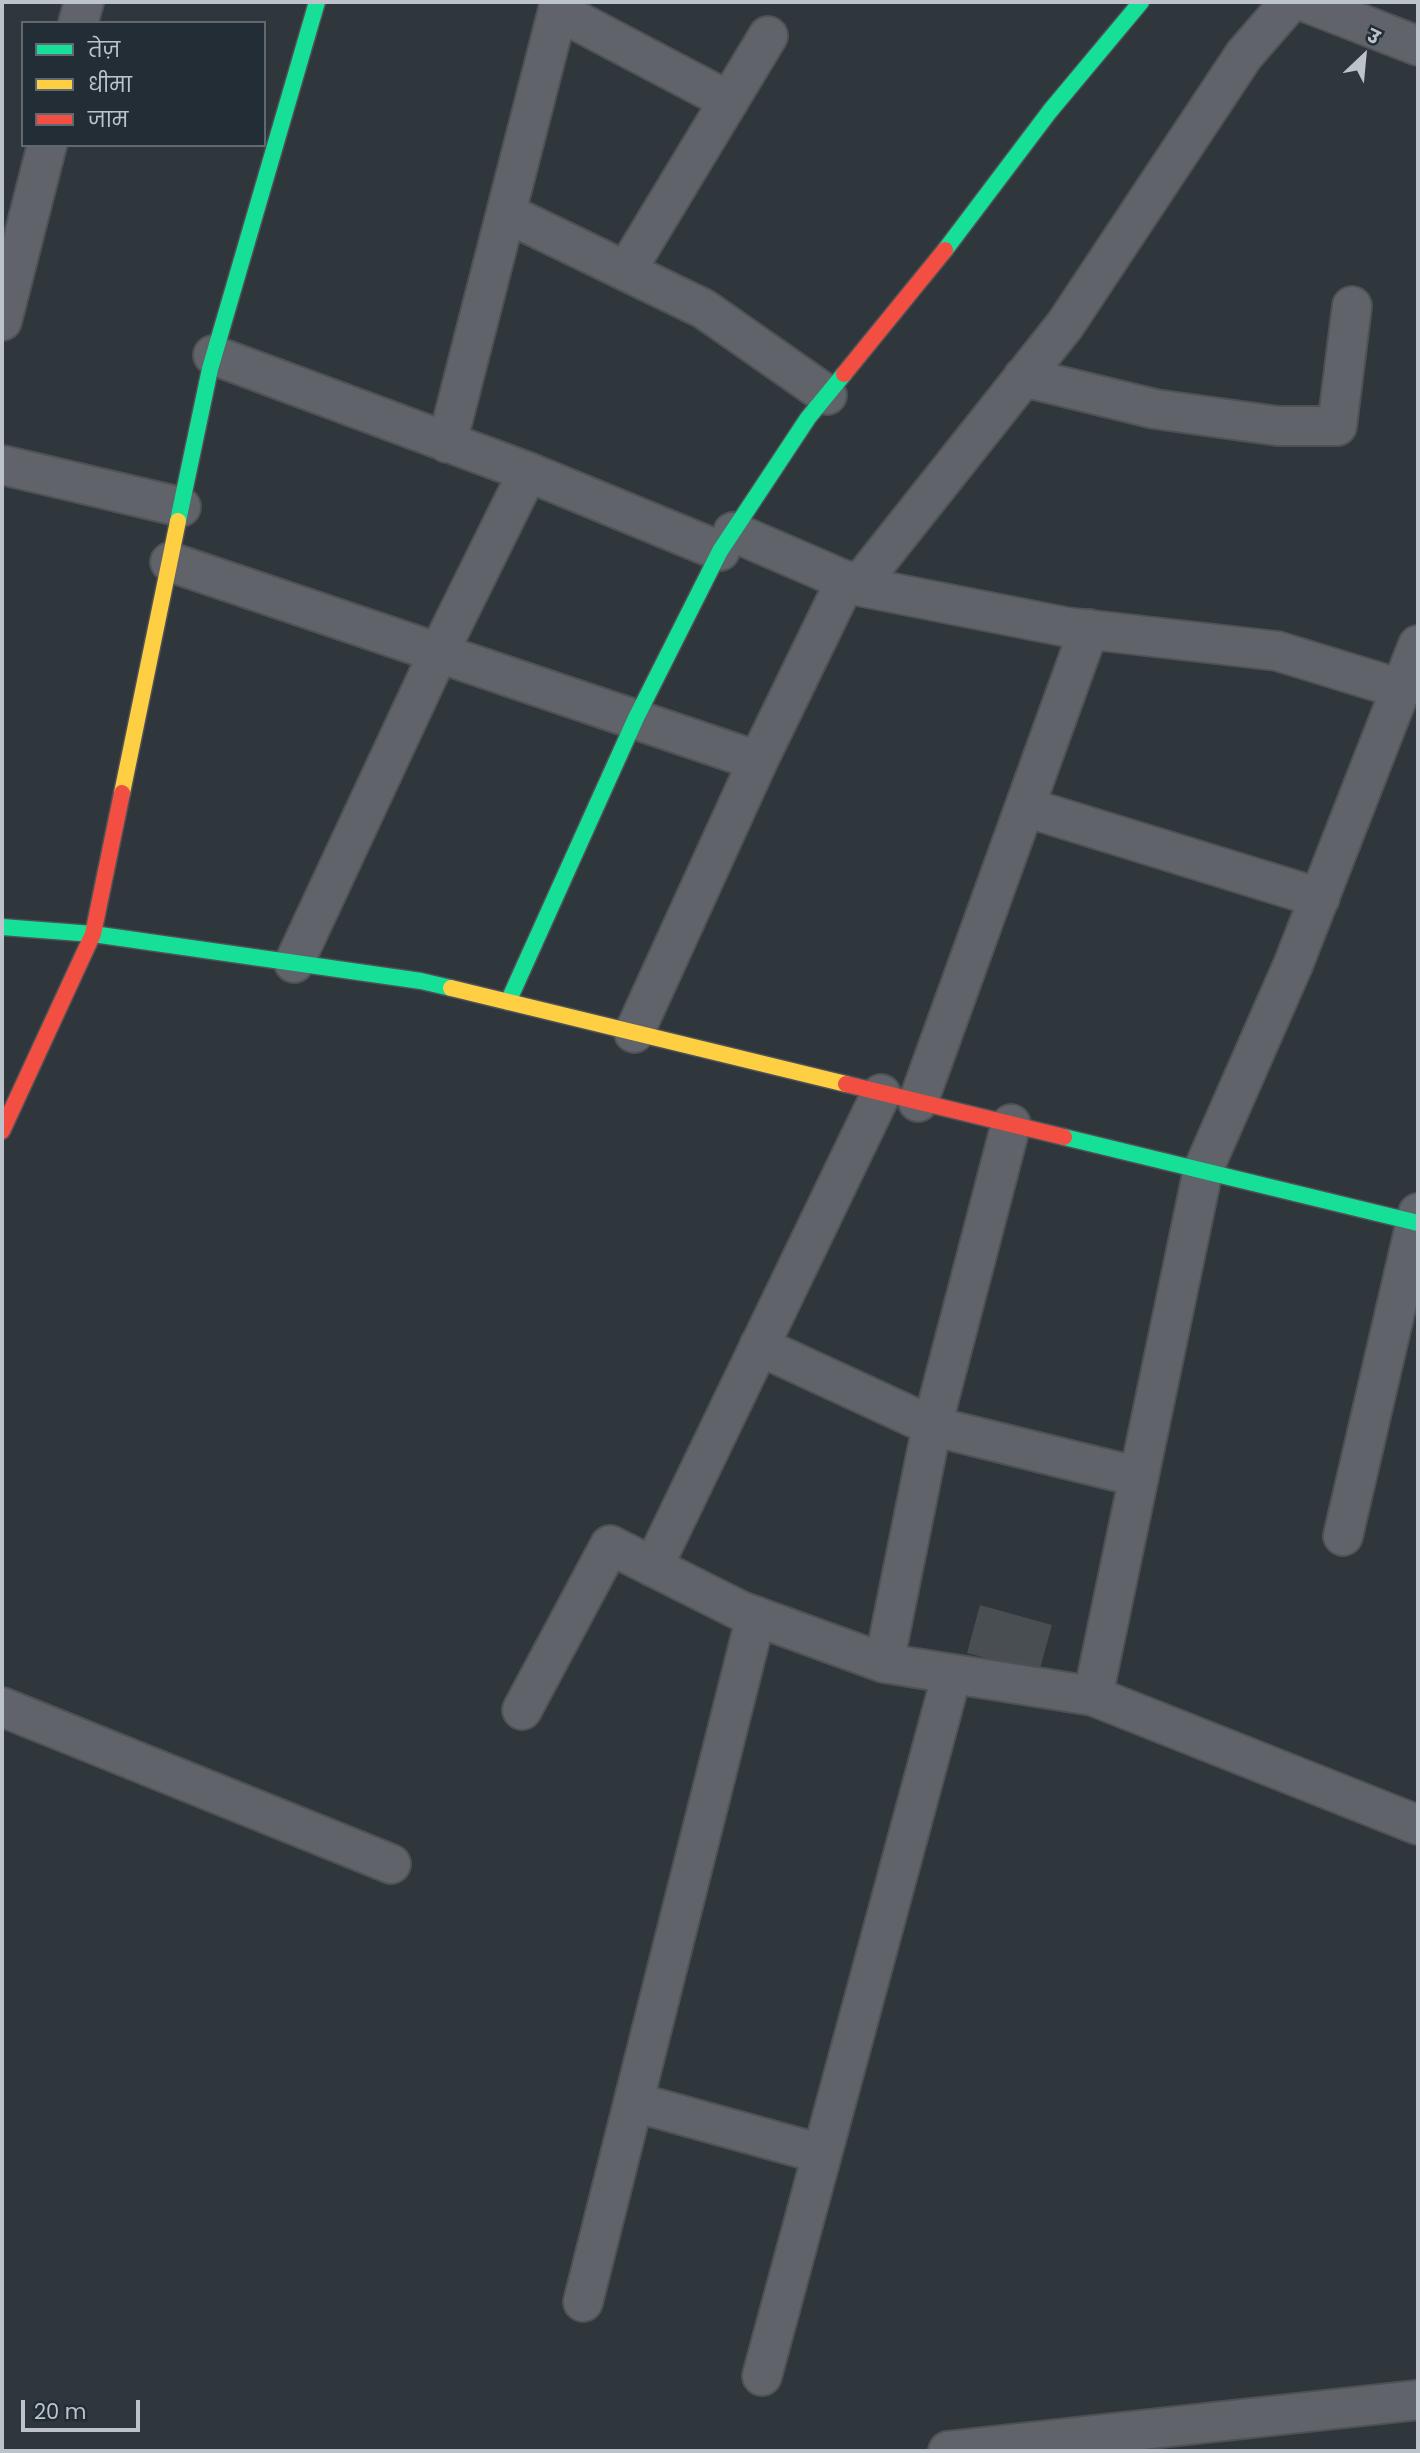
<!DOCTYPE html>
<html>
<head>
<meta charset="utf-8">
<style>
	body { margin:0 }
	#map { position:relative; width:1420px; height:2453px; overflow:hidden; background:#2f363c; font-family:Poppins,"Noto Sans Devanagari",sans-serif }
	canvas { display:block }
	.frame { position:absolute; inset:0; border:4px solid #bcc3cb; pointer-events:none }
	.legend { position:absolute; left:21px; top:21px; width:245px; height:126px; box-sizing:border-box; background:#232d36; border:2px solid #606972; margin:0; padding:9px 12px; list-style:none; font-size:21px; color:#bcc3cb }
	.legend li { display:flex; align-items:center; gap:14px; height:35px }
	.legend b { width:35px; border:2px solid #606972 }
	.north { position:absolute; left:1329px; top:21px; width:70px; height:70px; -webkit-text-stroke:5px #232d36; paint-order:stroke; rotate:26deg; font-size:19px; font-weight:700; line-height:28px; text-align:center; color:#bcc3cb }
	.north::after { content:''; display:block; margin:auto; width:24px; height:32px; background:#bcc3cb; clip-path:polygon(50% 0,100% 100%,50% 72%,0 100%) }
	.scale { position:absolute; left:21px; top:2400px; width:119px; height:32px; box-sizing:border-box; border:4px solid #bcc3cb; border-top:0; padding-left:9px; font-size:21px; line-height:24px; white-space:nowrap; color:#bcc3cb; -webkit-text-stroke:5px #232d36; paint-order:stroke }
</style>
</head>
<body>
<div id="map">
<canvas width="1420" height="2453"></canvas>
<div class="frame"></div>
<ul class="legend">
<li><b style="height:9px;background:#16e098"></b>तेज़</li>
<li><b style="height:9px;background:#ffcf43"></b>धीमा</li>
<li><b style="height:9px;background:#f24e42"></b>जाम</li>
</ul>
<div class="north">उ</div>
<div class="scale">20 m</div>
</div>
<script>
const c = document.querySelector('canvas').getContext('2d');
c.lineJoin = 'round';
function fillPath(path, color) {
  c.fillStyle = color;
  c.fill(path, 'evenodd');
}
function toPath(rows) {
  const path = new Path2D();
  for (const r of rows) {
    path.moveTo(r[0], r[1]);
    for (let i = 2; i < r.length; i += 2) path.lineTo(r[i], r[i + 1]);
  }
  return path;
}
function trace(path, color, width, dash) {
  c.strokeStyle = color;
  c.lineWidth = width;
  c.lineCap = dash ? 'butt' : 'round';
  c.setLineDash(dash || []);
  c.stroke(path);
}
const building = toPath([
	[980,1605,1052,1625,1039,1672,967,1653]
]);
const street = toPath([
	[1305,2,1418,46],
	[558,11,729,101],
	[78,23,84,2],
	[506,213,704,309,827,395],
	[626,271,768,36],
	[2,321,47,145],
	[213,355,528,472,720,551],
	[1023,377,1155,409,1278,426,1337,426,1352,306],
	[447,443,560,2],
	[2,465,181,507],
	[733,532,858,586,1066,627,1277,651,1401,689],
	[170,562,758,761],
	[858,586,1065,325,1244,55,1290,2],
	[1025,807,1320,898],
	[294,963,439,652,528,472],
	[634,1033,758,761,846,580],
	[918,1102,1089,629],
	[759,1346,932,1426,1139,1477],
	[1343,1536,1418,1213],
	[653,1567,881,1094],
	[884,1663,932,1426,1011,1124],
	[1093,1696,1203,1170,1293,965,1418,645],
	[2,1707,391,1864],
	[522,1710,610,1545,741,1611,884,1663,1093,1696,1418,1825],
	[634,2102,822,2154],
	[583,2302,756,1616],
	[762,2376,952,1674],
	[948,2451,1418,2400]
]);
const fast = toPath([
	[945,250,1050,111,1141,2],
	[178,521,210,369,317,2],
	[2,927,93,934,421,981,451,988],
	[508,1002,636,718,720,551,808,418,844,374],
	[1064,1137,1418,1223]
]);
const slow = toPath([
	[122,793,178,521],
	[451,988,846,1084]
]);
const jam = toPath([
	[844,374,945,250],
	[846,1084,1064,1137],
	[2,1131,93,934,122,793]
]);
fillPath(building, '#494e53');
trace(street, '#4e5256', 42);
trace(fast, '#4e5256', 19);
trace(slow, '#4e5256', 19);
trace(jam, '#4e5256', 19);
trace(street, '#60646a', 38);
trace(fast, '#16e098', 16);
trace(slow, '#ffcf43', 16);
trace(jam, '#f24e42', 16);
</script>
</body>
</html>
